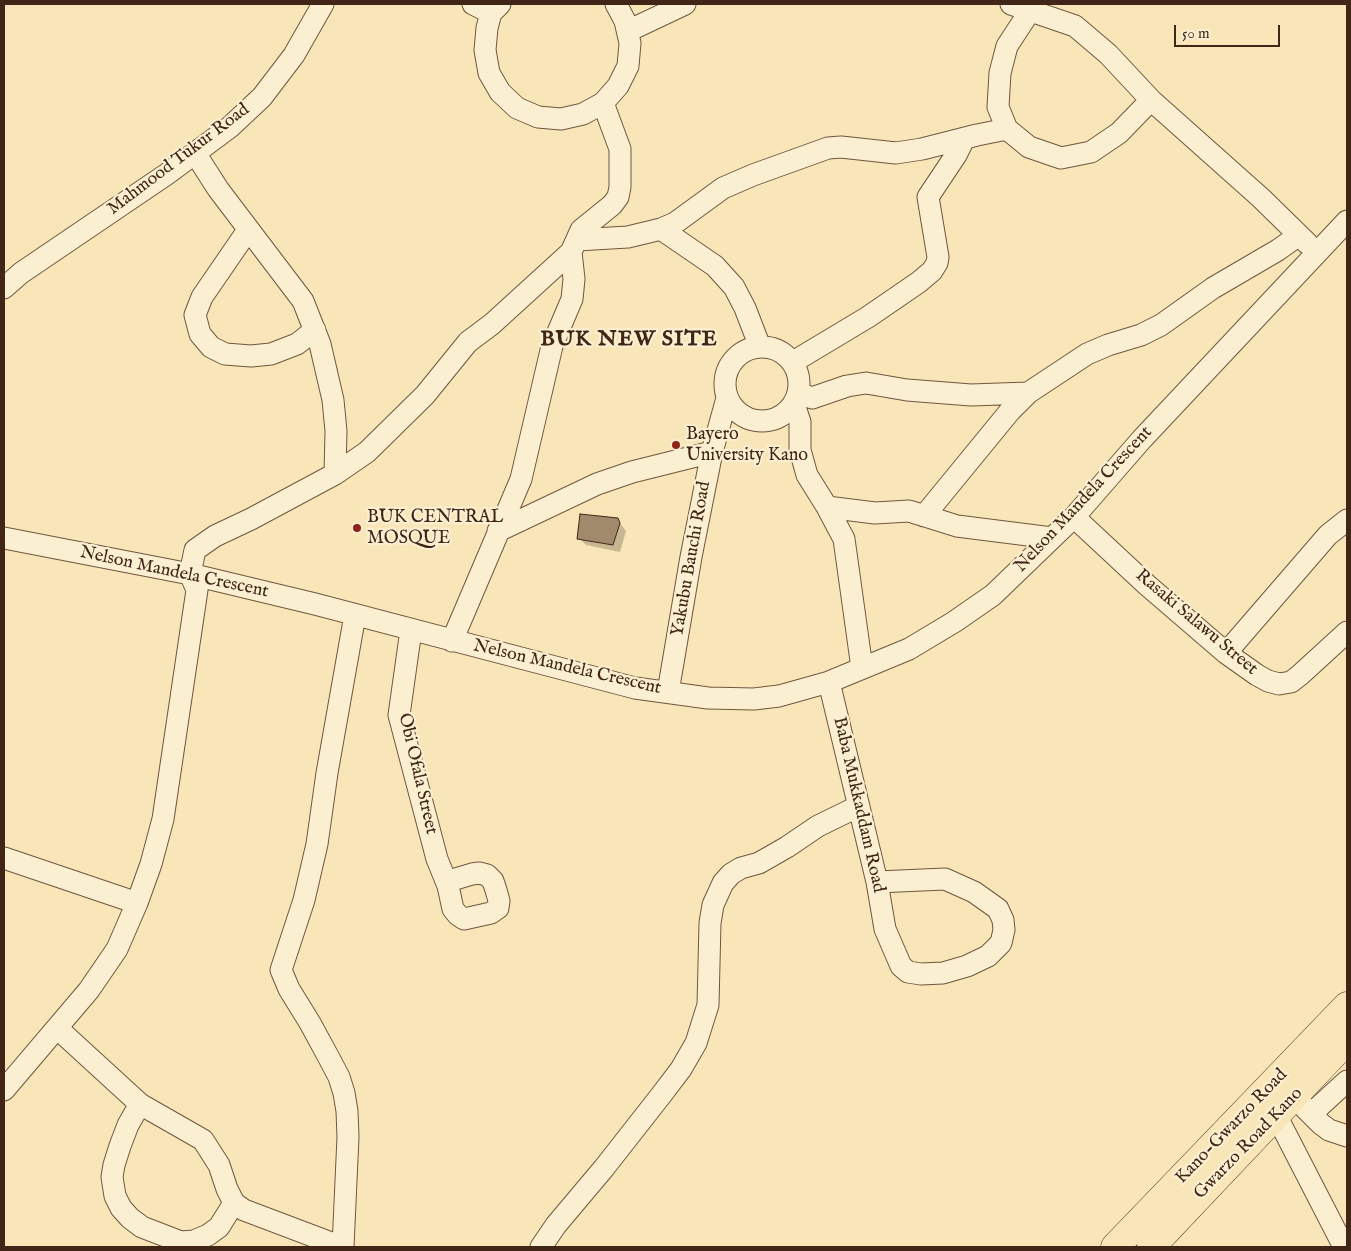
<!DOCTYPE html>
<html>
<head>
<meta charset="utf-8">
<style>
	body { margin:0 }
	#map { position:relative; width:1351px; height:1251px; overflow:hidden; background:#f9e6b8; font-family:"IM FELL English",serif }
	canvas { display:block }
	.frame { position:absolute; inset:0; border:5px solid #412617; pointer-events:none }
	.scale { position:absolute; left:1174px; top:25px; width:106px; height:22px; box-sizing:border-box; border:2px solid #412617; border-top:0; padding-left:6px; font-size:15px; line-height:18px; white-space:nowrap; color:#412617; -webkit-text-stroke:4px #fbefd1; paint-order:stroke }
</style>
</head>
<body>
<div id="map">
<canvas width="1351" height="1251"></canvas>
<div class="frame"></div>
<div class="scale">50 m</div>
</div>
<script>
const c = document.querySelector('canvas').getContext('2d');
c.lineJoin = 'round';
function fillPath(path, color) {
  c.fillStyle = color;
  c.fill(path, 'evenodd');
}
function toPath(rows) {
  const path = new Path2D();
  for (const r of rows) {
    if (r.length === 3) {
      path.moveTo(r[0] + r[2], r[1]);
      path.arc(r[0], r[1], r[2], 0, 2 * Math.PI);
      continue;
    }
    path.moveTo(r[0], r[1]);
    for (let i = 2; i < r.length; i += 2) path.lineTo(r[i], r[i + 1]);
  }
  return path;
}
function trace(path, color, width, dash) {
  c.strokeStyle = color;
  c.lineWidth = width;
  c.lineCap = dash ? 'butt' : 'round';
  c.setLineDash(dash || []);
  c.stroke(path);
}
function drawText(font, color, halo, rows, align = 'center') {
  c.font = font + ' "IM FELL English",serif';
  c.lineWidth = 4.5;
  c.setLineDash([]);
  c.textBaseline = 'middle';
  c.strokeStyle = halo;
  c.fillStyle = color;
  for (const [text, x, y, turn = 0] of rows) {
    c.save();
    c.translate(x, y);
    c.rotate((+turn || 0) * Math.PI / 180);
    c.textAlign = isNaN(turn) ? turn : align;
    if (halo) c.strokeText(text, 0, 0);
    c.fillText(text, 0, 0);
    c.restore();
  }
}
const shadow = toPath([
	[617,519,626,531,620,552,586,545,579,538]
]);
const building = toPath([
	[580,514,618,518,620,523,613,545,577,539,580,514]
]);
const minor = toPath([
	[473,4,491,13],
	[500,4,491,13,487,28,485,50,489,73,500,92,517,108,538,117,561,119,583,114,603,103,618,86,628,66,630,43,625,21,616,4],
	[1011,4,1075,26,1108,54,1151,100,1261,198,1308,244],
	[1030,11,1007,46,1000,73,998,107,1007,129,1029,147,1061,158,1091,152,1119,133,1151,100],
	[628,31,685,4],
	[195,153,218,189,303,301,320,344,333,400,336,431,335,474],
	[661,229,715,266,734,287,745,308,760,347],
	[248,230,202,297,195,315,200,334,211,347,225,354,251,356,271,354,297,344,315,330],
	[577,240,628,237,661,229,675,223,723,188,753,175,828,148,841,147,896,153,922,149,977,135,1007,129],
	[4,288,21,273,167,174,230,127,262,97,294,55,323,4],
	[762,384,37],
	[793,362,868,317,919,282,932,271,937,263,938,257,928,197,956,155,964,139],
	[799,393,812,398,847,386,866,383,907,390,971,395,1028,393],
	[794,404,800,422,800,450,807,475,827,507,844,539,862,668],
	[827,507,875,513,909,511,957,526,1052,538],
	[924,516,1010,411,1028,393,1087,354,1108,345,1141,335,1161,325,1213,288,1278,250,1299,235],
	[1074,517,1147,585,1226,653,1257,675,1268,681,1279,684,1291,682,1300,675,1347,632],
	[498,531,597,484,632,472,712,452],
	[4,538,190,574,315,604,635,688,708,698,754,699,779,696,829,682,909,649,954,622,993,595,1074,517,1142,439,1347,221],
	[411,630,399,715,437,859,448,886,453,909,458,915,464,919,491,913,498,908,499,901,496,890,493,881,487,875,479,873,472,874,452,880,448,886],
	[452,641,521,479,552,346,572,299,574,279,571,252],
	[1226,653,1328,535,1347,520],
	[829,682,877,882,885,929,901,966,908,972,921,974,943,973,967,966,988,956,1001,943,1004,930,1003,920,998,909,974,892,945,879,877,882],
	[668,692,691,557,712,452,727,398],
	[4,858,137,903],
	[57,1028,140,1104,203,1140,219,1165,227,1189,234,1203,244,1210,342,1247],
	[4,1090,89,990,117,949,137,903,151,864,163,819,197,590,190,574,195,550,215,536,251,519,335,474,367,452,425,395,468,342,492,324,571,252,581,230,612,205,618,197,620,187,620,149,603,103],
	[1294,1097,1321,1124,1329,1130,1347,1136],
	[140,1104,128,1125,120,1146,114,1165,112,1177,115,1196,121,1208,130,1218,142,1227,181,1242,194,1241,208,1235,219,1227,234,1203],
	[1311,1114,1347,1081],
	[1276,1115,1344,1247],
	[343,1247,348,1137,347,1111,344,1093,339,1077,329,1058,310,1023,289,989,281,970,304,900,317,844,327,773,355,615],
	[541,1247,556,1225,604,1168,662,1094,681,1069,696,1043,708,1005,710,923,713,905,723,883,731,874,741,868,759,863,787,847,818,826,859,806]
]);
const major = toPath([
	[1115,1247,1347,1006],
	[1151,1247,1347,1040]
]);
const markers = [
	[676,445,5,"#8f2418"],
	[357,528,5,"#8f2418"]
];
const streetNames = [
	["Mahmood Tukur Road",179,160,-37],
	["Nelson Mandela Crescent",1084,500,-47],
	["Yakubu Bauchi Road",692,559,-80],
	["Nelson Mandela Crescent",174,573,12],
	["Rasaki Salawu Street",1196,623,40],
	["Nelson Mandela Crescent",567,668,13],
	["Obi Ofala Street",417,774,77],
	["Baba Mukkaddam Road",858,805,77],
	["Kano-Gwarzo Road",1232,1127,-46],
	["Gwarzo Road Kano",1249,1144,-46]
];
const poiNames = [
	["Bayero",686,435],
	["University Kano",686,456],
	["BUK CENTRAL",367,518],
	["MOSQUE",367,539]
];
const districtNames = [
	["BUK NEW SITE",629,340]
];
fillPath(shadow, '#0003');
fillPath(building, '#a18a6b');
trace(building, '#412617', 1);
trace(minor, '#6f563f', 23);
trace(major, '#412617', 29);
trace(minor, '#fbefd1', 21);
trace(major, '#f9e6b8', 28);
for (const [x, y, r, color] of markers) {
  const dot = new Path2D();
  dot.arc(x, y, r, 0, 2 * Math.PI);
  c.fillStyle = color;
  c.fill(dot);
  trace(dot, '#fbefd1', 2);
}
drawText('18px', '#412617', '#fbefd1', streetNames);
drawText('18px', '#412617', '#fbefd1', poiNames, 'left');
c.letterSpacing = '1px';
drawText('bold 22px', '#412617', '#fbefd1', districtNames);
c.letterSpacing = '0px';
</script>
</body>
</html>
